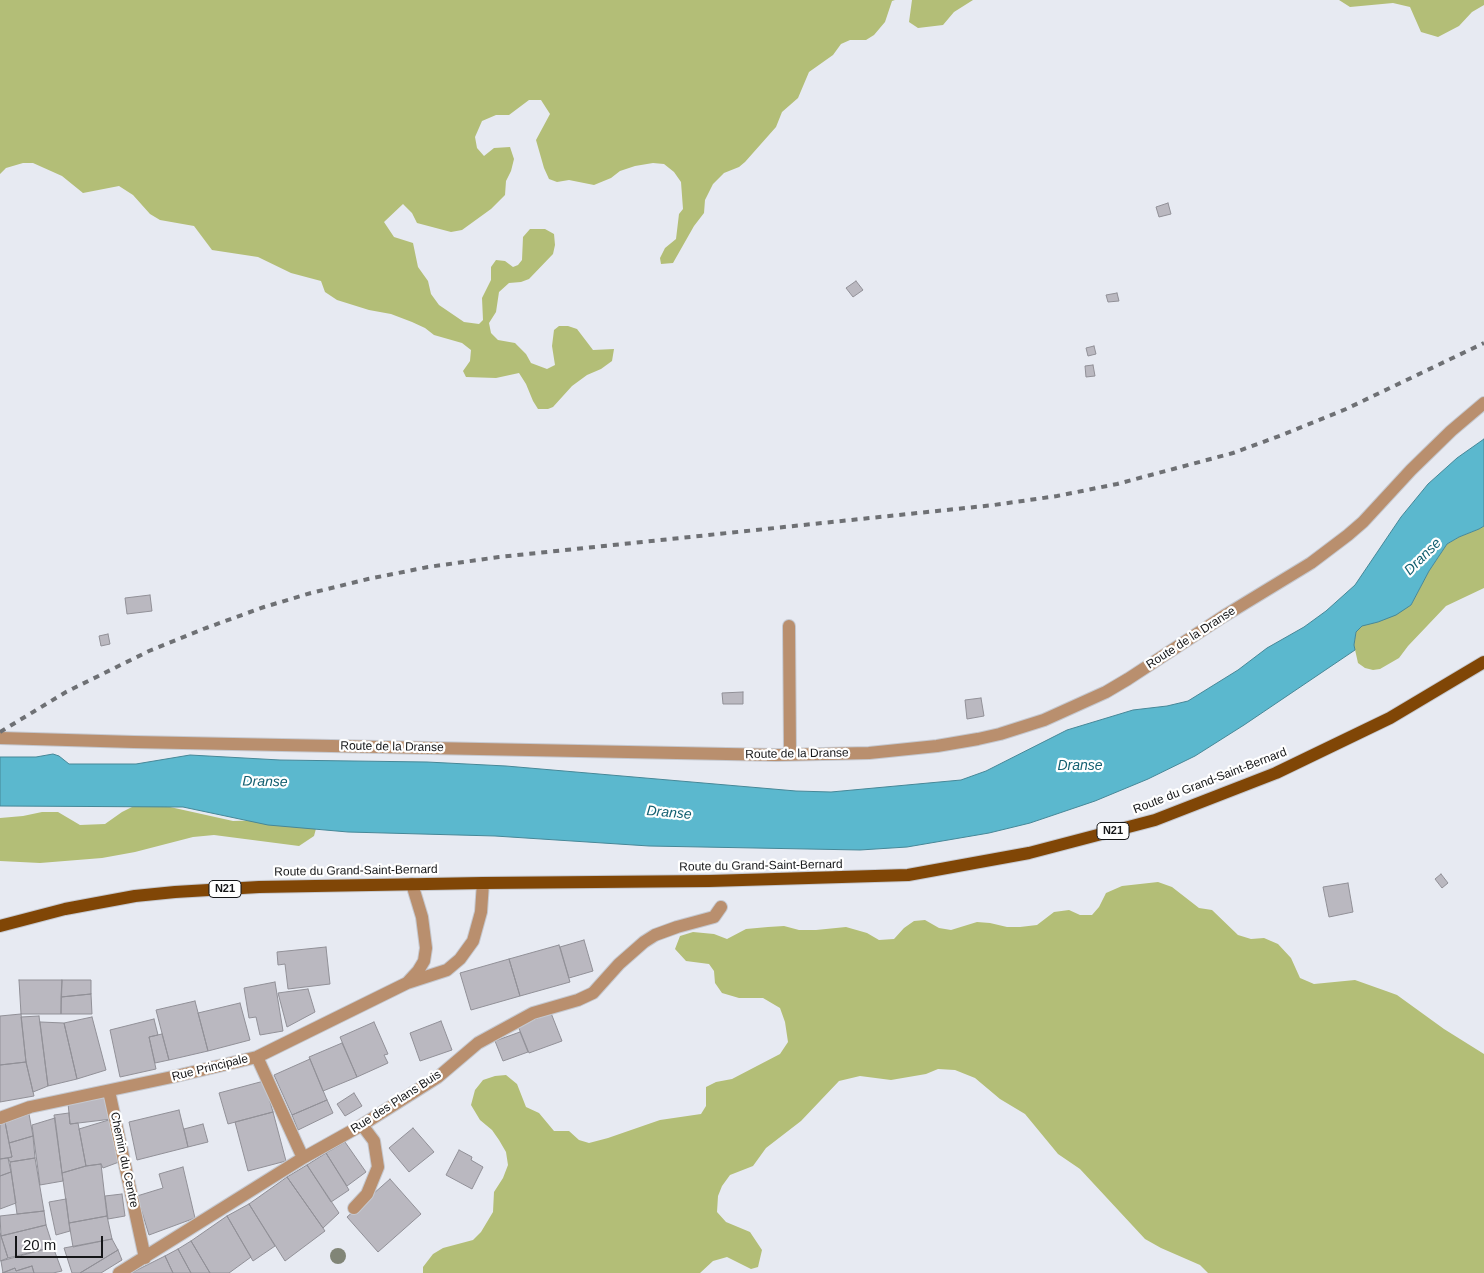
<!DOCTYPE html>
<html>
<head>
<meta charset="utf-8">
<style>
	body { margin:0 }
	#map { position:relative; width:1484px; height:1273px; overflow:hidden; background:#e7eaf2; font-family:Helvetica,sans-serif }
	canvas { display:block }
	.scale { position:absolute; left:15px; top:1236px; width:88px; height:22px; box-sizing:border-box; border:2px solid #151618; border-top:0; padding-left:6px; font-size:15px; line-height:18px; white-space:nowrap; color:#151618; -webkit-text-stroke:4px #fff; paint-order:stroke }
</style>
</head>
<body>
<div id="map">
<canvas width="1484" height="1273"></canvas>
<div class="scale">20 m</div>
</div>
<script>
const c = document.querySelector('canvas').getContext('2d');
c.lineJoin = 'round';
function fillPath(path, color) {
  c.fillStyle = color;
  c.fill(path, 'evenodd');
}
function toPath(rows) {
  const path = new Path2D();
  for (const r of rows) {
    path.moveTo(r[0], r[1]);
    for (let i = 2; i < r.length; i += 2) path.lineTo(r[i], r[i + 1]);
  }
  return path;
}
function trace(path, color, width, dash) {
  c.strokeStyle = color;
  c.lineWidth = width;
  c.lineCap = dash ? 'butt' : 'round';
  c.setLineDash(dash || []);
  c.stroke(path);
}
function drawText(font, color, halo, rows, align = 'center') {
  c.font = font + ' Helvetica,sans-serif';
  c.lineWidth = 4.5;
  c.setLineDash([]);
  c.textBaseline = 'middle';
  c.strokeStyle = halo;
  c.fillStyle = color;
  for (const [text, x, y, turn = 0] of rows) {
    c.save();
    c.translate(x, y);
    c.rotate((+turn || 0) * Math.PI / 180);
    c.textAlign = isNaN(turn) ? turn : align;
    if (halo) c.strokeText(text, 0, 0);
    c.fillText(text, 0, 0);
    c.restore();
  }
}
const forest = toPath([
	[0,0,895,0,892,1,885,22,874,35,866,40,850,40,841,44,833,55,809,72,798,98,782,112,776,127,745,162,739,167,724,173,713,184,705,200,704,213,694,226,673,263,661,264,660,258,665,248,676,239,679,214,683,209,681,182,674,172,664,164,653,163,635,166,620,171,611,178,594,185,569,180,557,182,549,179,544,168,536,140,550,114,541,100,529,100,509,115,496,115,482,121,475,137,477,148,484,156,494,148,510,147,514,159,511,171,506,181,505,195,491,209,462,230,451,232,417,223,412,213,403,204,384,222,394,237,413,243,418,267,428,281,431,294,439,305,464,322,479,324,483,320,482,298,491,280,491,267,496,260,505,261,513,267,518,265,522,260,523,237,530,229,545,229,554,234,555,245,553,254,529,279,521,282,509,283,499,292,496,312,489,323,491,333,498,340,515,343,526,354,531,363,547,369,555,365,552,346,554,330,559,326,568,326,577,329,593,350,614,349,612,361,601,369,587,375,572,386,553,407,548,409,538,409,533,401,526,384,519,373,496,378,466,377,463,371,470,361,471,350,462,343,434,335,425,328,412,322,391,314,369,310,337,300,325,292,321,281,291,273,258,257,212,250,194,226,160,220,150,214,133,195,119,186,83,193,62,176,33,163,23,163,6,168,0,174],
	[912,0,973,0,954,12,943,25,918,28,909,22],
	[1339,0,1484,0,1484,5,1472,12,1459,26,1438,37,1421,32,1410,7,1393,3,1350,7],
	[1484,526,1484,588,1446,606,1408,646,1399,658,1380,669,1373,670,1365,668,1358,663,1354,645,1356,632,1362,625,1378,622,1411,605,1429,571,1447,544,1459,537,1479,529],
	[152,803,233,821,270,820,317,825,314,836,299,846,214,835,193,837,135,852,102,858,40,863,0,861,0,818,23,816,42,812,58,812,80,825,105,824,122,812,138,804],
	[1158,882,1172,887,1199,908,1212,910,1238,935,1251,939,1264,938,1278,944,1291,958,1300,978,1314,984,1355,980,1386,991,1397,995,1444,1029,1484,1054,1484,1273,1208,1273,1200,1265,1161,1248,1145,1239,1080,1169,1058,1154,1025,1114,1000,1099,975,1078,955,1070,938,1069,926,1074,891,1080,860,1076,839,1081,801,1121,766,1148,753,1166,730,1175,722,1186,718,1196,717,1212,726,1222,750,1232,762,1250,758,1267,751,1269,727,1257,713,1261,700,1273,423,1273,423,1267,433,1254,443,1248,473,1240,481,1232,493,1212,494,1192,503,1178,508,1165,506,1152,499,1140,492,1130,480,1120,471,1105,475,1090,483,1080,495,1076,506,1075,517,1084,526,1107,539,1113,554,1131,569,1131,579,1140,589,1143,608,1138,660,1120,701,1114,706,1106,706,1087,716,1082,732,1079,780,1054,788,1042,785,1022,780,1008,763,998,739,998,722,993,715,983,714,971,709,964,686,961,675,949,680,936,693,932,714,934,727,939,746,929,768,927,784,926,799,930,816,930,846,927,867,933,879,940,894,939,904,928,914,921,925,920,939,928,951,930,977,922,990,923,1007,927,1020,927,1037,925,1054,912,1069,910,1080,915,1092,915,1099,907,1106,893,1122,886]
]);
const water = toPath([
	[1484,439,1484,526,1479,529,1459,537,1447,544,1429,571,1411,605,1396,615,1378,622,1362,626,1356,632,1354,645,1355,650,1244,725,1195,756,1148,779,1095,801,1030,823,989,833,907,847,860,850,649,846,495,836,348,832,268,825,183,807,0,806,0,757,36,757,53,754,59,756,69,764,136,764,190,755,280,760,427,762,506,766,796,791,831,792,961,780,986,771,1067,730,1133,710,1167,706,1188,701,1238,670,1267,648,1304,627,1326,611,1355,585,1401,517,1428,484,1457,458,1484,439]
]);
const building = toPath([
	[1168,203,1171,214,1159,217,1156,207,1168,203],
	[856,281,863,290,853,297,846,288,856,281],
	[1117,293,1119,301,1108,302,1106,295,1117,293],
	[1094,346,1096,354,1088,356,1086,348,1094,346],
	[1093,365,1095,376,1086,377,1085,366,1093,365],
	[150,595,152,611,127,614,125,598,150,595],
	[108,634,110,644,101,646,99,636,108,634],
	[743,692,743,704,723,704,722,693,743,692],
	[981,698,984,716,967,719,965,700,981,698],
	[1441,874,1448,883,1442,888,1435,879,1441,874],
	[1348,883,1353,912,1329,917,1323,887,1348,883],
	[584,940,593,971,569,978,560,947,584,940],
	[559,945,570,982,520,996,509,959,559,945],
	[326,947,330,984,288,989,285,964,278,965,277,952,326,947],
	[509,959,520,996,471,1010,460,973,509,959],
	[19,980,62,980,61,1014,21,1014,19,980],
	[62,980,91,980,91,994,61,997,62,980],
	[275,982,283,1031,260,1035,256,1017,249,1018,244,988,275,982],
	[308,989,315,1012,287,1027,278,993,308,989],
	[91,994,92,1014,61,1014,61,997,91,994],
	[195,1001,208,1051,169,1060,156,1010,195,1001],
	[240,1003,250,1040,208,1051,198,1013,240,1003],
	[551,1013,562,1041,529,1053,518,1026,551,1013],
	[21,1014,26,1062,0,1065,0,1016,21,1014],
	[39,1016,48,1086,33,1092,26,1062,21,1017,39,1016],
	[92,1017,106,1070,77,1079,64,1023,92,1017],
	[154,1019,158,1035,149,1037,156,1069,120,1077,110,1030,154,1019],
	[441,1021,452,1050,420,1061,410,1033,441,1021],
	[40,1022,64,1023,77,1079,48,1086,40,1022],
	[374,1022,388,1054,384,1055,388,1063,357,1077,340,1037,374,1022],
	[520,1032,528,1052,503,1061,495,1041,520,1032],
	[162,1034,169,1060,155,1063,149,1037,162,1034],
	[342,1043,357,1077,323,1091,309,1057,342,1043],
	[310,1059,327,1100,292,1115,274,1075,310,1059],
	[26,1062,34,1096,0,1102,0,1065,26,1062],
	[264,1081,273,1112,228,1124,219,1093,264,1081],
	[354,1093,362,1106,345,1116,337,1104,354,1093],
	[108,1096,112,1119,70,1124,68,1103,108,1096],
	[327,1100,333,1113,298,1130,292,1115,327,1100],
	[179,1110,188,1147,137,1160,129,1122,179,1110],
	[273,1112,286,1161,248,1171,235,1122,273,1112],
	[69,1113,70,1124,78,1123,86,1166,62,1173,54,1115,69,1113],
	[29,1114,33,1136,9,1143,5,1122,29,1114],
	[55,1118,63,1181,40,1185,32,1125,55,1118],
	[112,1119,119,1162,103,1168,101,1164,86,1166,79,1129,112,1119],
	[5,1122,12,1157,0,1159,0,1124,5,1122],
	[203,1124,208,1142,188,1147,184,1129,203,1124],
	[413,1128,434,1152,409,1172,389,1148,413,1128],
	[33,1136,35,1158,10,1162,8,1158,12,1157,9,1143,33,1136],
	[345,1142,366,1172,347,1186,326,1153,345,1142],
	[459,1150,472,1157,471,1160,483,1167,472,1189,446,1175,459,1150],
	[326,1153,349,1190,331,1202,307,1165,326,1153],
	[8,1158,11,1172,0,1176,0,1159,8,1158],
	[35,1158,44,1211,17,1214,10,1162,35,1158],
	[101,1164,107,1216,69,1223,62,1173,86,1166,101,1164],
	[307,1165,339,1213,323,1228,287,1177,307,1165],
	[183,1167,195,1218,149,1235,137,1196,163,1188,159,1174,183,1167],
	[11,1172,16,1203,0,1209,0,1176,11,1172],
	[287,1177,325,1231,285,1261,249,1204,287,1177],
	[390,1179,421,1214,378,1252,347,1217,390,1179],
	[122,1194,125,1216,108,1219,105,1196,122,1194],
	[66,1199,70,1231,56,1235,49,1202,66,1199],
	[249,1204,275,1246,253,1261,227,1216,249,1204],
	[44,1211,46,1225,1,1236,0,1216,44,1211],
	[107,1216,112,1239,73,1247,69,1223,107,1216],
	[227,1216,251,1257,229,1273,210,1273,191,1241,227,1216],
	[46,1225,53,1247,8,1258,1,1236,46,1225],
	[0,1233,8,1258,0,1261,0,1233],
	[112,1239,118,1250,80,1273,72,1273,64,1248,112,1239],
	[191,1241,210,1273,191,1273,178,1249,191,1241],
	[53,1247,62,1271,53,1273,34,1273,32,1266,16,1271,15,1268,3,1273,1,1261,53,1247],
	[178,1249,191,1273,173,1273,165,1256,178,1249],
	[118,1250,122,1260,101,1273,80,1273,118,1250],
	[165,1256,173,1273,131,1273,165,1256],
	[32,1266,34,1273,2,1273,15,1268,16,1271,32,1266]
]);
const minor = toPath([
	[789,626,790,754],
	[0,738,134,742,776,755,869,753,937,746,978,739,1000,734,1044,720,1106,692,1128,679,1224,616,1311,563,1348,535,1363,522,1411,470,1451,431,1484,403],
	[407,983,418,971,424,961,426,948,422,917,412,884],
	[257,1057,303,1158],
	[109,1091,145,1258],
	[0,1118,30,1107,172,1077,257,1057,407,983,447,970,460,959,473,941,481,912,483,883],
	[354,1208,367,1194,378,1167,374,1141,362,1125],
	[119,1273,303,1158,362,1125,438,1077,478,1043,533,1013,578,1000,593,993,619,964,644,942,655,935,677,927,714,917,721,907]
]);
const primary = toPath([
	[0,926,65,909,135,896,175,892,259,887,483,883,709,881,908,875,1029,853,1155,820,1276,773,1390,718,1484,662]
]);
const rail = toPath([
	[0,732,66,692,149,651,206,628,264,607,311,593,368,579,428,567,499,557,994,505,1057,496,1117,484,1233,453,1282,435,1346,409,1484,343]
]);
const trees = [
	[338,1256]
];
const shields = [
	[1113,831,32],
	[225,889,32]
];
const shieldNames = [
	["N21",1113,831],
	["N21",225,889]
];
const streetNames = [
	["Route de la Dranse",1191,638,-33],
	["Route de la Dranse",392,747,1],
	["Route de la Dranse",797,754,-1],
	["Route du Grand-Saint-Bernard",1210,781,-21],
	["Route du Grand-Saint-Bernard",761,866,-1],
	["Route du Grand-Saint-Bernard",356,871,-1],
	["Rue Principale",210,1068,-14],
	["Rue des Plans Buis",396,1102,-33],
	["Chemin du Centre",124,1160,78]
];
const waterNames = [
	["Dranse",1423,557,-45],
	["Dranse",1080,766],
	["Dranse",265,782,1],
	["Dranse",669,813,5]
];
fillPath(forest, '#b3be77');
fillPath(water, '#5bb8ce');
trace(water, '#468797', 1);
fillPath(building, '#bab8c0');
trace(building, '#919097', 1);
trace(minor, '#c5c8cf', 14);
trace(primary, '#c5c8cf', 14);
trace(minor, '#b98f6e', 12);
trace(primary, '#804606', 12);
trace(rail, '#6e7074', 4, [6, 6]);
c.fillStyle = '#818577';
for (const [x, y] of trees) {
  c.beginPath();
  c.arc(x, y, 8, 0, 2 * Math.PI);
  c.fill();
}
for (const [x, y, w] of shields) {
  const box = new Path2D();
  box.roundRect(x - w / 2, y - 8.5, w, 17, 4);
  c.fillStyle = '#fff';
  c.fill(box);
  trace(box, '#151618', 1);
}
drawText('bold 11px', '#151618', null, shieldNames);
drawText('12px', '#151618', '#fff', streetNames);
drawText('italic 14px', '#146071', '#fff', waterNames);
</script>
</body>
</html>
